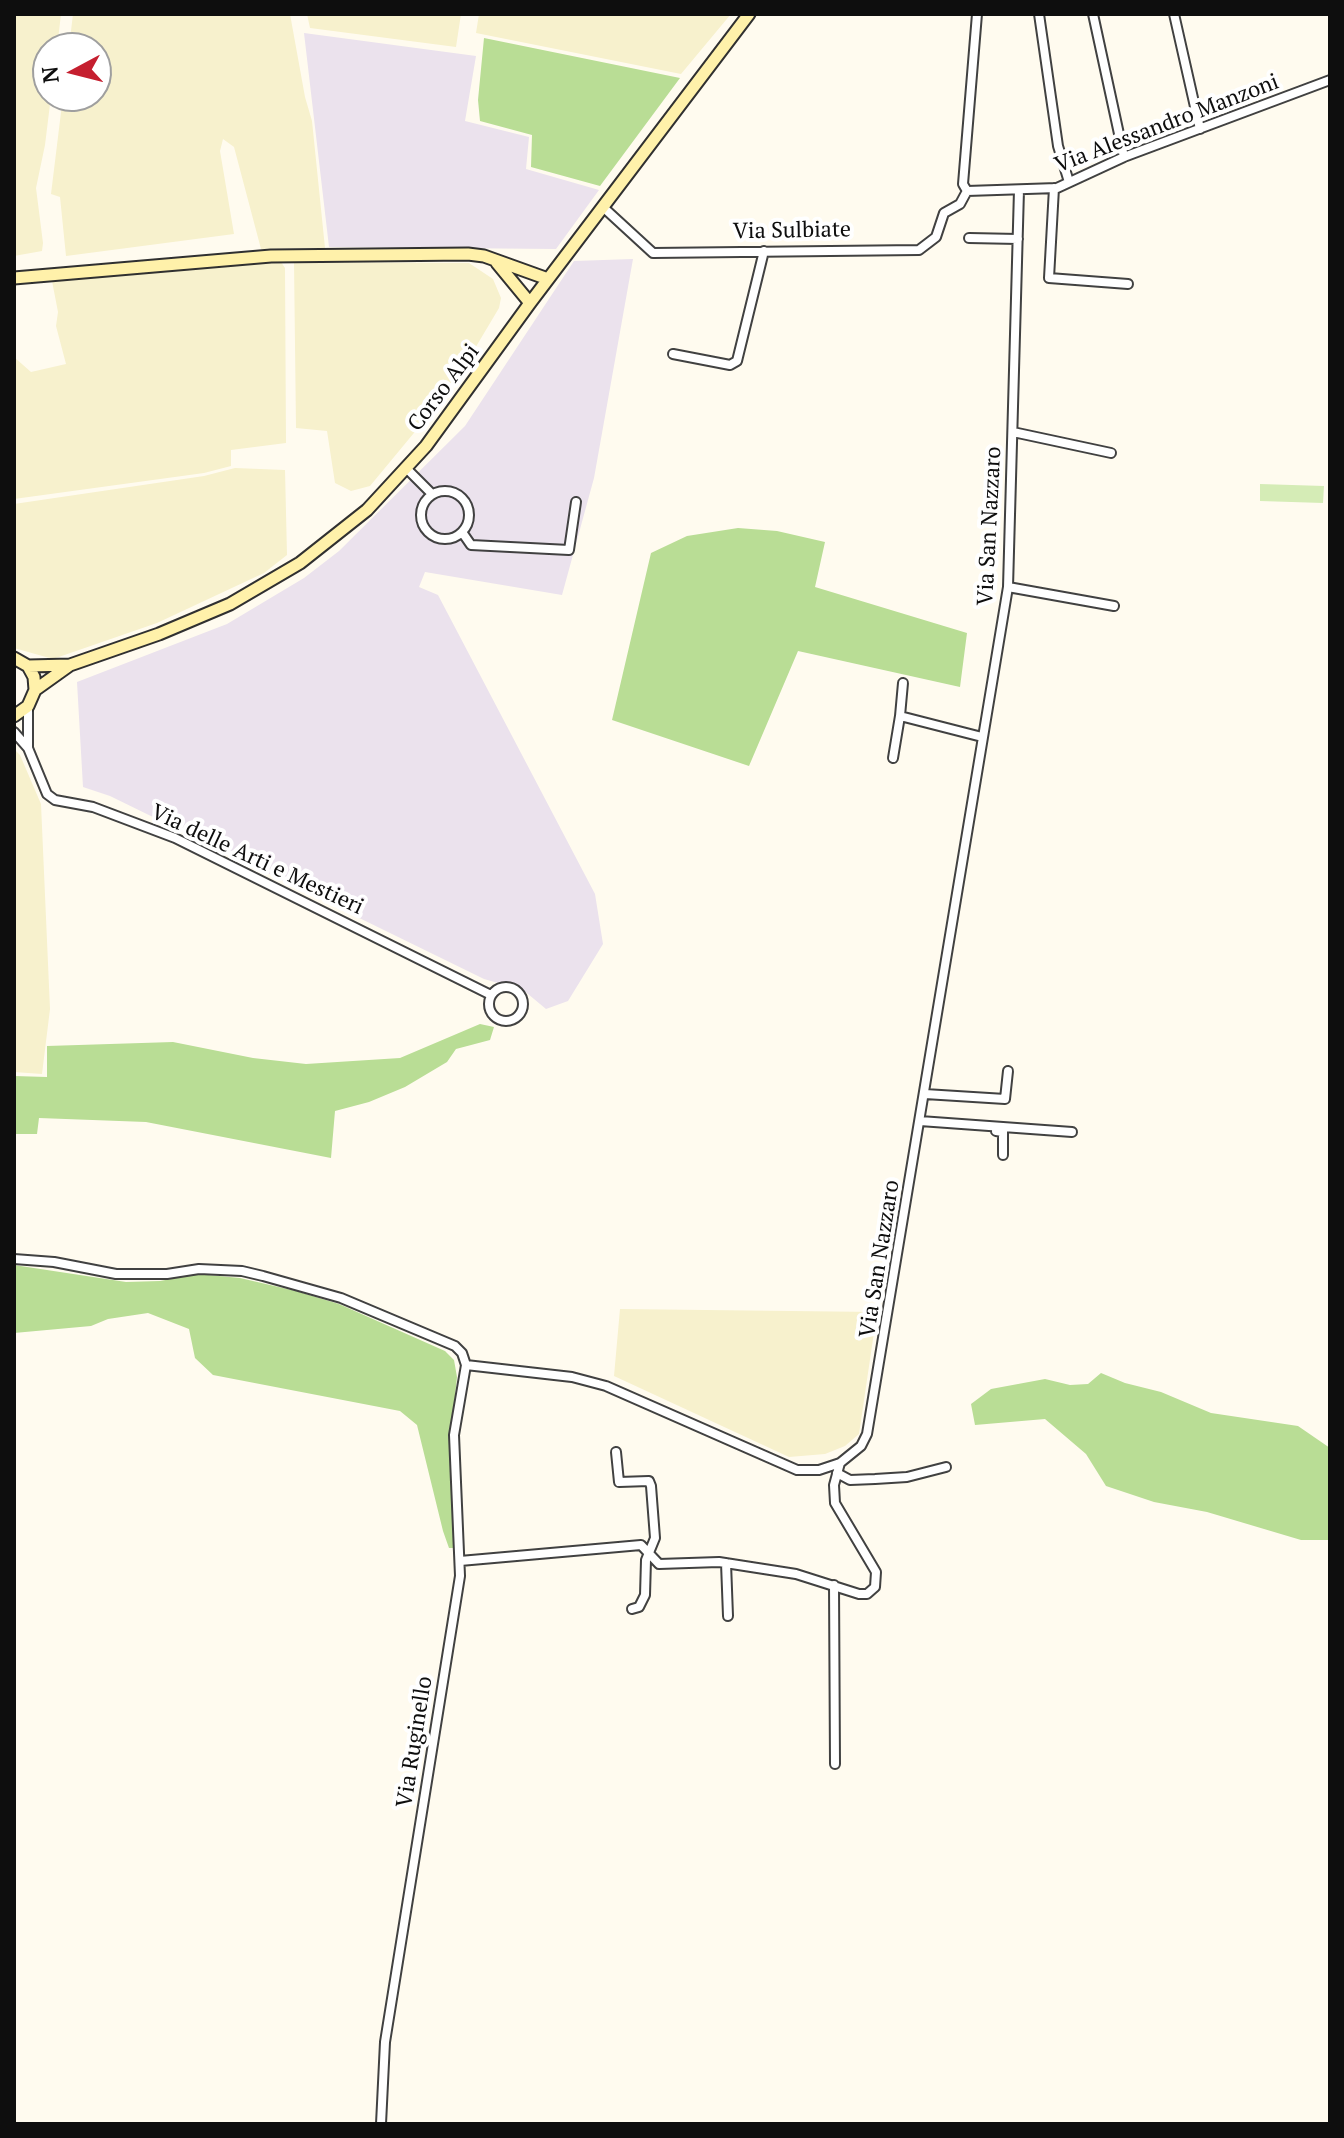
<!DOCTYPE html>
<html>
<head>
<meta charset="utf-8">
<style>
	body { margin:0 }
	#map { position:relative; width:1344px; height:2138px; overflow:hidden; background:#fffbef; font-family:"PT Serif",serif }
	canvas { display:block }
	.frame { position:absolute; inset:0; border:16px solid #0e0e0e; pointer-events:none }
	.north { position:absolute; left:32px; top:32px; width:80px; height:80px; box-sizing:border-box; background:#fff; border:2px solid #9f9f9f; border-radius:50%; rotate:263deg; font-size:22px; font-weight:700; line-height:32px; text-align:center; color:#0e0e0e }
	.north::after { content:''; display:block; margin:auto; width:28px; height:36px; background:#c51f2f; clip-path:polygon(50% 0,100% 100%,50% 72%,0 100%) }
</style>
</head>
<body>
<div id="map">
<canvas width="1344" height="2138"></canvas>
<div class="frame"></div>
<div class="north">N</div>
</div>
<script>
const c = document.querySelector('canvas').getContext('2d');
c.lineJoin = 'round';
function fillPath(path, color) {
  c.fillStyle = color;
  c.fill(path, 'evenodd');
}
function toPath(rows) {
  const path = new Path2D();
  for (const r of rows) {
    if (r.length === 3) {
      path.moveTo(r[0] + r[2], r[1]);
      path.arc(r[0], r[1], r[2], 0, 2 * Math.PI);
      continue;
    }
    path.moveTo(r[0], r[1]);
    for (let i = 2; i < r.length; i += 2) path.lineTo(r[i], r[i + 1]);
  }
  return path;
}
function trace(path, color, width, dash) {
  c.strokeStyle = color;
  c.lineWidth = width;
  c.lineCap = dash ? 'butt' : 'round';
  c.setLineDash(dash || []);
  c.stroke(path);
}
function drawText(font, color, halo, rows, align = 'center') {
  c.font = font + ' "PT Serif",serif';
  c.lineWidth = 8;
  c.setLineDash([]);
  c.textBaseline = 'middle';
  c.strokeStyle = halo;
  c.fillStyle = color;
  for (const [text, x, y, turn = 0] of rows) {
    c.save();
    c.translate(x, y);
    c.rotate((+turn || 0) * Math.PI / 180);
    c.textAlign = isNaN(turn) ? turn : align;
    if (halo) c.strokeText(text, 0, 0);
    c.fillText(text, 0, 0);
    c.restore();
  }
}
const industrial = toPath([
	[304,33,476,56,465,121,529,137,526,169,599,190,556,249,329,247],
	[633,259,594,478,562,595,425,572,419,587,438,595,595,894,603,944,568,1001,546,1009,516,984,498,983,484,979,110,796,83,787,77,682,227,624,304,578,339,551,465,426,574,261]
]);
const farmland = toPath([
	[14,14,61,14,57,48,48,48,48,96,51,96,45,145,36,188,43,243,42,251,14,256],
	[73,14,290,14,305,97,312,121,325,248,261,249,234,147,223,139,220,151,234,234,66,256,60,197,51,194,63,96,96,96,96,48,69,48],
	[307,14,461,14,456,47,310,28],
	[479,14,731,14,681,74,476,33],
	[275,259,281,262,285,268,286,443,231,450,231,466,204,473,14,499,14,357,31,372,66,364,56,326,58,312,52,281],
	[294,262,469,263,493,279,501,298,499,308,452,387,370,486,351,491,335,483,327,431,296,428],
	[235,468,285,470,287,555,264,573,157,623,53,659,14,648,14,504,204,476],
	[14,749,20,755,41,804,50,1009,42,1074,14,1072],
	[620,1309,877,1312,859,1434,845,1446,825,1454,789,1457,614,1376]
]);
const green = toPath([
	[1260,484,1324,486,1323,503,1260,501]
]);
const forest = toPath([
	[484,38,680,78,600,186,531,167,532,135,480,121,478,100],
	[738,528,777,531,825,542,815,587,967,633,960,687,798,651,749,766,612,720,651,553,687,536],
	[480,1024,494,1027,490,1040,456,1049,447,1062,405,1087,369,1102,335,1111,331,1158,146,1122,39,1118,37,1134,14,1134,14,1076,47,1077,47,1046,173,1042,253,1058,306,1064,400,1058],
	[14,1265,126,1282,160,1281,198,1274,240,1278,296,1291,339,1304,445,1351,454,1360,457,1377,451,1434,452,1517,455,1548,449,1548,443,1531,417,1425,400,1411,213,1375,195,1358,189,1329,148,1313,108,1319,91,1326,14,1333],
	[1101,1373,1125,1383,1161,1392,1211,1413,1298,1426,1330,1448,1330,1540,1301,1540,1207,1512,1154,1502,1106,1486,1086,1454,1045,1419,975,1425,971,1404,991,1389,1045,1379,1070,1385,1088,1384]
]);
const street = toPath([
	[1039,14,1058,146,1069,182],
	[1093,14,1124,157],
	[1174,14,1200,129],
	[1054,188,1049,278,1128,284],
	[967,191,1057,188,1124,157,1330,80],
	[967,191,963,184,977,14],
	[604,208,653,253,919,250,936,237,944,213,960,204,967,191],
	[969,238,1018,239],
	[673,354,730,365,737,361,764,251],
	[1013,432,1111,453],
	[406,468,432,494],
	[445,515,24],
	[462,532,471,545,569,550,576,502],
	[1008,587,1114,606],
	[903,683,900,716,982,737],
	[28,706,28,748],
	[14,732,28,748,47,794,55,800,93,807,175,838,491,995],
	[893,758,900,716],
	[506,1004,17],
	[925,1094,1005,1099,1008,1071],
	[920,1121,1072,1132],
	[996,1131,1003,1132,1003,1155],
	[14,1259,54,1262,116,1274,167,1274,199,1269,242,1271,263,1276,341,1298,455,1346,462,1353,466,1365],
	[466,1365,572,1377,606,1386,797,1470,819,1470,840,1463,861,1446,867,1434,1008,587,1019,190],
	[616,1452,619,1482,649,1481,651,1486,655,1538,646,1560,645,1595,639,1607,632,1609],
	[837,1473,850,1480,875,1479,907,1477,946,1467],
	[460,1561,641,1545,659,1564,719,1562,796,1574,859,1594,867,1594,875,1587,876,1572,835,1503,834,1485,840,1463],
	[726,1563,728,1616],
	[834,1585,835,1764],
	[381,2124,385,2042,460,1576,454,1435,466,1365]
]);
const secondary = toPath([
	[497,263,530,303],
	[14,278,271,256,468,254,484,256,548,279],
	[14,658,28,666,34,677,35,690,28,706,14,716],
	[28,666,70,665,159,634,230,604,300,563,367,510,426,446,530,303,749,14],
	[35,690,70,665]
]);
const streetNames = [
	["Via Alessandro Manzoni",1167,124,-21],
	["Via Sulbiate",792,231,-1],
	["Corso Alpi",444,388,-53],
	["Via San Nazzaro",990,526,-87],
	["Via delle Arti e Mestieri",257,860,25],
	["Via San Nazzaro",880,1259,-81],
	["Via Ruginello",415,1742,-81]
];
fillPath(industrial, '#ebe2ed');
fillPath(farmland, '#f7f1cd');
fillPath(green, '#d5ecb6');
fillPath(forest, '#b9dd95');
trace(street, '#414141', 12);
trace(secondary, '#303030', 15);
trace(street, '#fff', 8);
trace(secondary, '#fff1aa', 11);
drawText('22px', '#0e0e0e', '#fff', streetNames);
</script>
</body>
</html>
